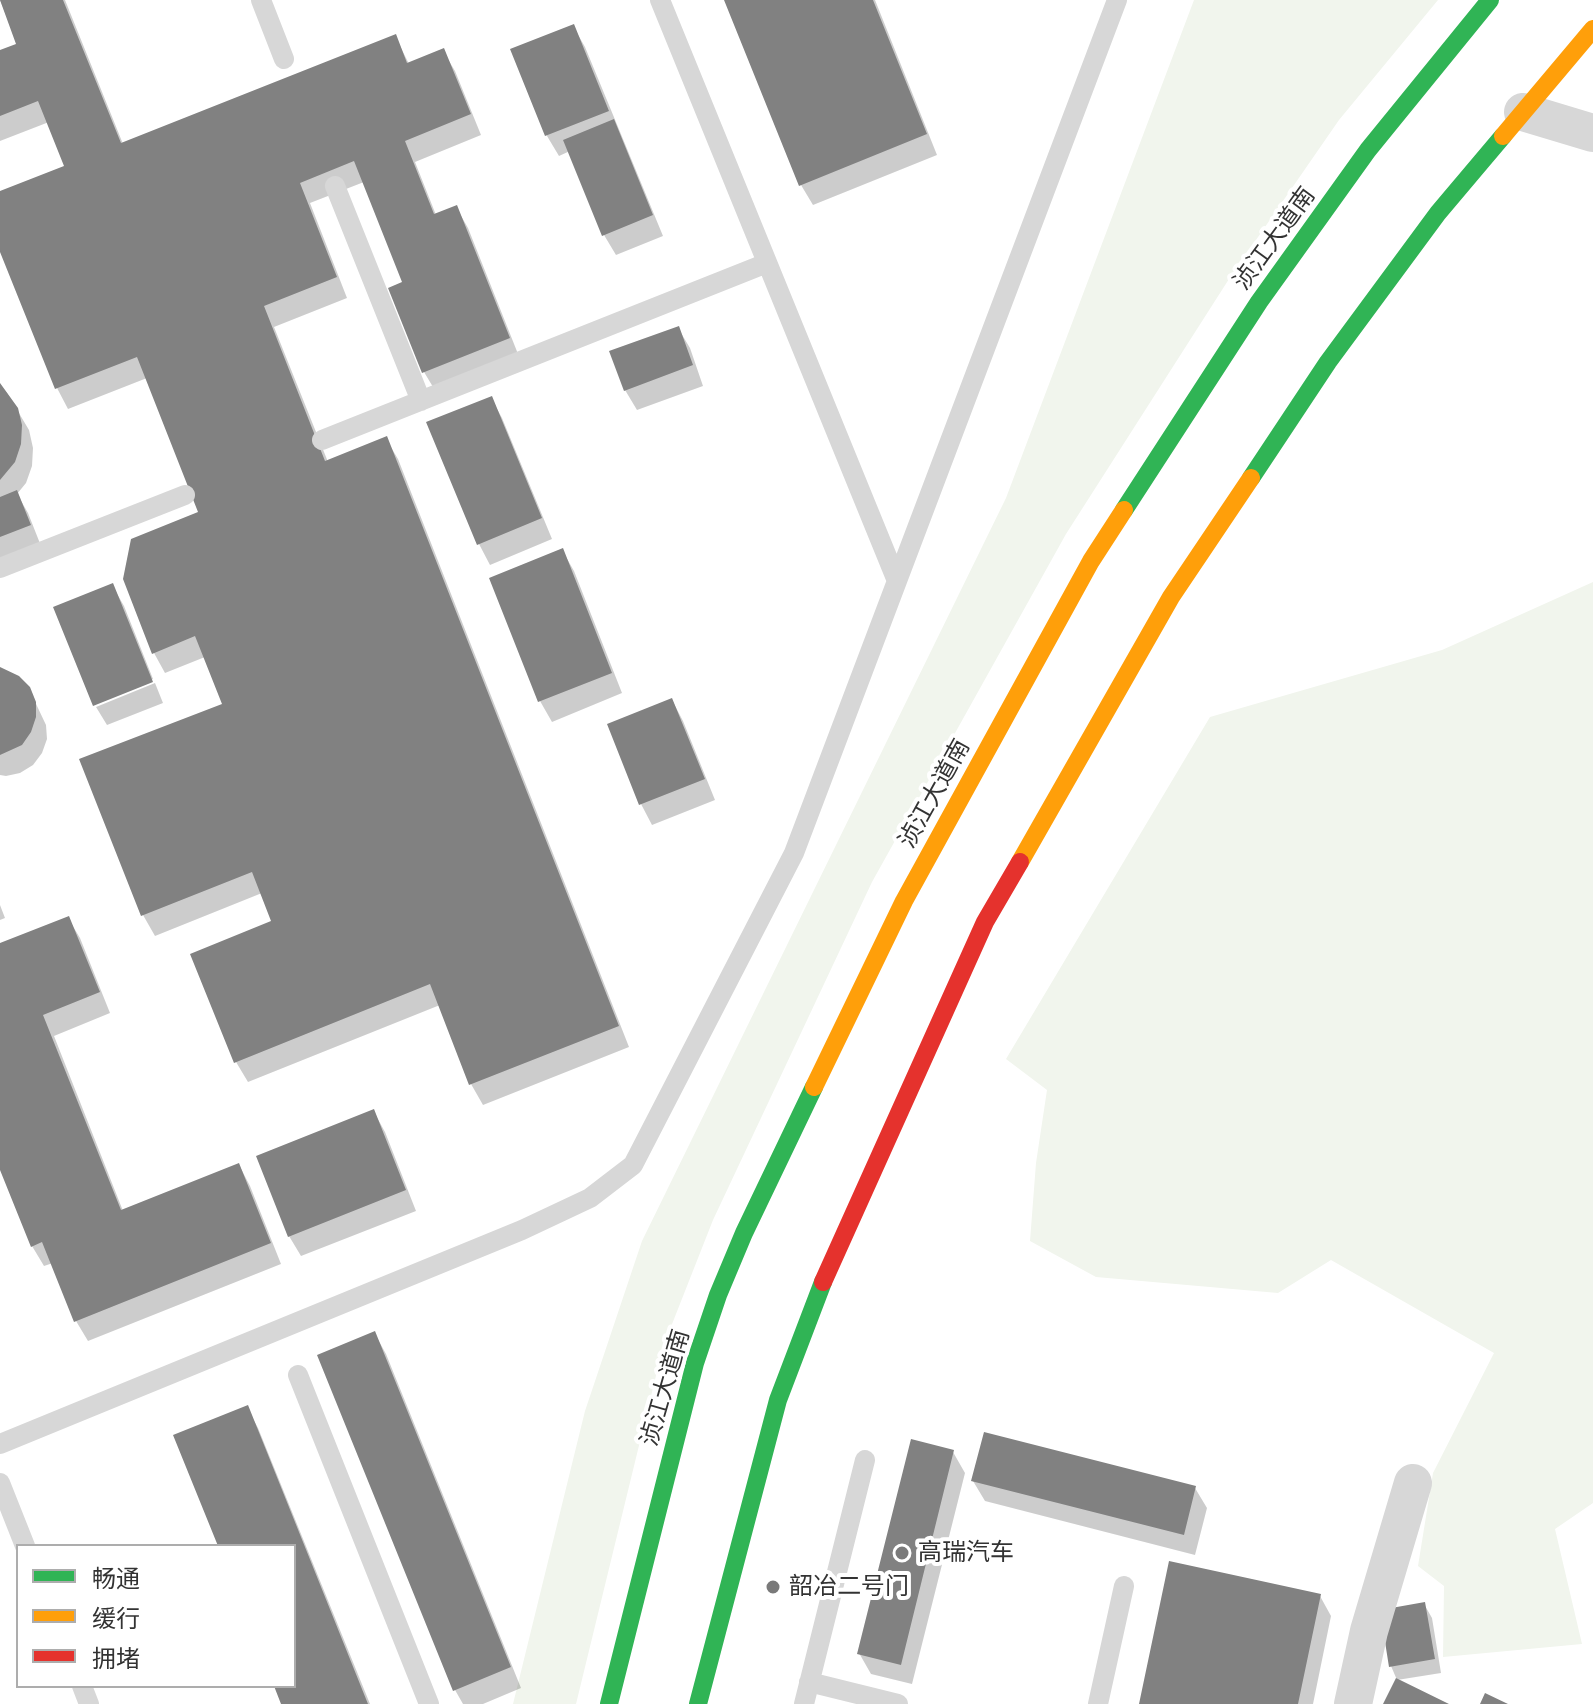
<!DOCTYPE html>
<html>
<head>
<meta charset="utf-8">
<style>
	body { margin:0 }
	#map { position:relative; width:1593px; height:1704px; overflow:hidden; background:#fff; font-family:Helvetica,"Noto Sans SC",sans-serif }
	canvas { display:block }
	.legend { position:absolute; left:16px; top:1544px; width:280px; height:144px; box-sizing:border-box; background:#fff; border:2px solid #adadad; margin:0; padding:10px 14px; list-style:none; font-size:24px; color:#333 }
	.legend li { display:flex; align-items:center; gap:16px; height:40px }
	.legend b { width:40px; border:2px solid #adadad }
</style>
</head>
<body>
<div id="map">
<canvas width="1593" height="1704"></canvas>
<ul class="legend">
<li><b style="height:10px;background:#30b455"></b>畅通</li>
<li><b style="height:10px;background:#ff9f0a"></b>缓行</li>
<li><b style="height:10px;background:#e5322d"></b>拥堵</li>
</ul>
</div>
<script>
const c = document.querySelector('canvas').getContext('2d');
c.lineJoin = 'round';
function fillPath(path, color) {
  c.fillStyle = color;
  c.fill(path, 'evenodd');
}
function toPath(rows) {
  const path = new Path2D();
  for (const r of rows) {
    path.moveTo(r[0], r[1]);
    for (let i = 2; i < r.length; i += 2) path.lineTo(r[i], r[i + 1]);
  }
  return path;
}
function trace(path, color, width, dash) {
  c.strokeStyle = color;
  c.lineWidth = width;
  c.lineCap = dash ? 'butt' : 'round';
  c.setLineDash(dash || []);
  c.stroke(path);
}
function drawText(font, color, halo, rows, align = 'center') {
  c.font = font + ' Helvetica,"Noto Sans SC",sans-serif';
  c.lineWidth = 8;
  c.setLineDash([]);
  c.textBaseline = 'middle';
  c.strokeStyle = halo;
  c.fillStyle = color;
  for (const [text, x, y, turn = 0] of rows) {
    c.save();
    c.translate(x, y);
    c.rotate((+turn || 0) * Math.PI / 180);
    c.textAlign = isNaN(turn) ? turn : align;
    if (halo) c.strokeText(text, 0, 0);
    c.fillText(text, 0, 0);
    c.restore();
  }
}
const green = toPath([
	[1194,0,1438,0,1339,120,1229,279,1066,534,872,882,713,1220,663,1347,576,1704,513,1704,585,1411,642,1241,1006,498],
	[1593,582,1593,1503,1555,1529,1582,1644,1443,1657,1444,1586,1418,1566,1433,1473,1494,1353,1331,1260,1278,1293,1096,1277,1030,1241,1036,1163,1047,1090,1006,1059,1210,717,1442,650]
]);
const shadow = toPath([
	[0,0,65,0,123,144,395,36,409,64,443,51,455,71,481,135,415,162,436,215,456,207,468,228,520,359,436,392,424,372,405,283,364,182,310,203,347,298,274,327,328,462,386,439,398,459,629,1047,483,1105,471,1084,440,1005,248,1082,236,1062,273,922,262,893,155,936,143,915,224,705,205,657,165,673,154,653,201,513,147,378,68,409,57,388,0,246,0,194,67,167,49,122,0,141,0,53,18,45],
	[727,0,875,0,937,155,813,205,801,185],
	[573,26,585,47,663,236,616,255,604,235,570,151,559,156,547,136,513,51],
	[678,328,690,348,703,386,637,410,625,390],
	[0,386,7,393,29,430,33,448,32,466,26,483,17,494,28,513,41,546,0,562],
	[491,398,502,418,552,539,490,565,479,544],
	[562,550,574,571,622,693,552,722,540,701,491,579],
	[112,585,124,606,153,679,95,703],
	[0,669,29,689,46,725,47,739,42,753,33,765,20,773,6,776,0,775],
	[155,683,163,703,107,725,96,707],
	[672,700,683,721,715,800,652,825,641,804,610,725],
	[0,905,5,918,0,920],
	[68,918,80,938,110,1013,54,1036,123,1211,239,1165,250,1186,281,1264,88,1341,76,1321,53,1263,44,1266,32,1246,0,1165,0,945],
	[374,1112,385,1132,416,1211,301,1256,289,1236],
	[375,1334,386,1354,521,1688,483,1704,463,1704,455,1690],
	[247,1408,258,1428,370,1704,284,1704,276,1686,294,1686,294,1546,220,1546],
	[953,1452,965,1473,912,1684,871,1674,859,1653],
	[973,1481,1195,1488,1207,1508,1195,1555,985,1501],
	[1320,1596,1331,1616,1313,1704,1141,1704],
	[1424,1604,1432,1618,1441,1673,1397,1680,1391,1666]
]);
const building = toPath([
	[0,0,63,0,121,143,396,34,407,63,444,48,471,114,405,141,434,214,457,205,510,338,422,373,388,288,402,282,354,161,300,183,337,277,264,306,325,461,387,436,619,1026,469,1085,430,984,234,1063,190,954,271,921,252,872,141,916,79,759,222,704,195,636,152,654,123,579,131,539,198,512,137,357,55,389,0,252,0,191,64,166,38,101,0,116,0,50,16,44],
	[724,0,873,0,927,134,799,186],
	[574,24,609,111,545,136,510,49],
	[614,119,653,215,602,236,563,140],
	[679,326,693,365,624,391,609,351],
	[0,383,18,408,22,425,21,444,15,462,0,480],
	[492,396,542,518,477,545,426,422],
	[17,490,31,525,0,537,0,497],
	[563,548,612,673,538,702,489,578],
	[113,583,153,682,93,706,53,607],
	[0,667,19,676,30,687,36,702,36,717,31,732,22,745,0,755],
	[672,698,705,779,639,805,607,724],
	[69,916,100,992,43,1015,121,1210,239,1163,271,1243,74,1322,42,1242,31,1247,0,1170,0,943],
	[374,1109,406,1190,288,1237,256,1156],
	[375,1331,511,1667,453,1691,317,1355],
	[248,1405,368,1704,281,1704,274,1686,294,1686,294,1546,218,1546,173,1435],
	[984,1432,1196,1486,1184,1535,971,1481],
	[911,1439,954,1450,901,1665,857,1654],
	[1169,1561,1321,1594,1298,1704,1139,1704],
	[1425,1602,1435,1659,1389,1667,1380,1610],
	[1396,1678,1449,1704,1383,1704],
	[1485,1693,1508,1704,1480,1704]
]);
const lane = toPath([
	[261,0,284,59],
	[660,0,897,581],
	[335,186,421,401],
	[322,440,767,263],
	[0,568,185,495],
	[298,1375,429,1704],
	[0,1444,522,1230,590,1198,633,1165,794,853,1117,0],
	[0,1483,25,1546],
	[809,1682,898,1704],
	[82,1686,89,1704],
	[804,1704,865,1460],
	[1098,1704,1124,1586]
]);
const street = toPath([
	[1523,112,1593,133],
	[1353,1704,1369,1631,1413,1483]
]);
const fast = toPath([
	[1251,478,1328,362,1438,213,1503,136],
	[1124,510,1259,302,1368,150,1490,0],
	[609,1704,695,1363,718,1295,744,1233,814,1087],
	[698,1704,778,1400,823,1282]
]);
const slow = toPath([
	[1503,136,1593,29],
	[1020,862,1171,597,1251,478],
	[814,1087,904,901,1091,561,1124,510]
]);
const jam = toPath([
	[823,1282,985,922,1020,862]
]);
const markers = [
	[902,1553,8,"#7a7a7a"],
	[773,1587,8,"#7a7a7a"]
];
const streetNames = [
	["浈江大道南",1275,239,-54],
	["浈江大道南",935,794,-61],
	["浈江大道南",666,1388,-74]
];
const poiNames = [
	["高瑞汽车",918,1553],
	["韶冶二号门",789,1587]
];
fillPath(green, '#f1f5ed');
fillPath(shadow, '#0003');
fillPath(building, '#818181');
trace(lane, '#d7d7d7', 20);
trace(street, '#d7d7d7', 38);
trace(fast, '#30b455', 18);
trace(slow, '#ff9f0a', 18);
trace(jam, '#e5322d', 18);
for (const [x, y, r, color] of markers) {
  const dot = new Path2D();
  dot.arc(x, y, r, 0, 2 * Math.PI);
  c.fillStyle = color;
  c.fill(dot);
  trace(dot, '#fff', 3);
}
drawText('24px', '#333', '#fff', streetNames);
drawText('24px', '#333', '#fff', poiNames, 'left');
</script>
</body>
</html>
